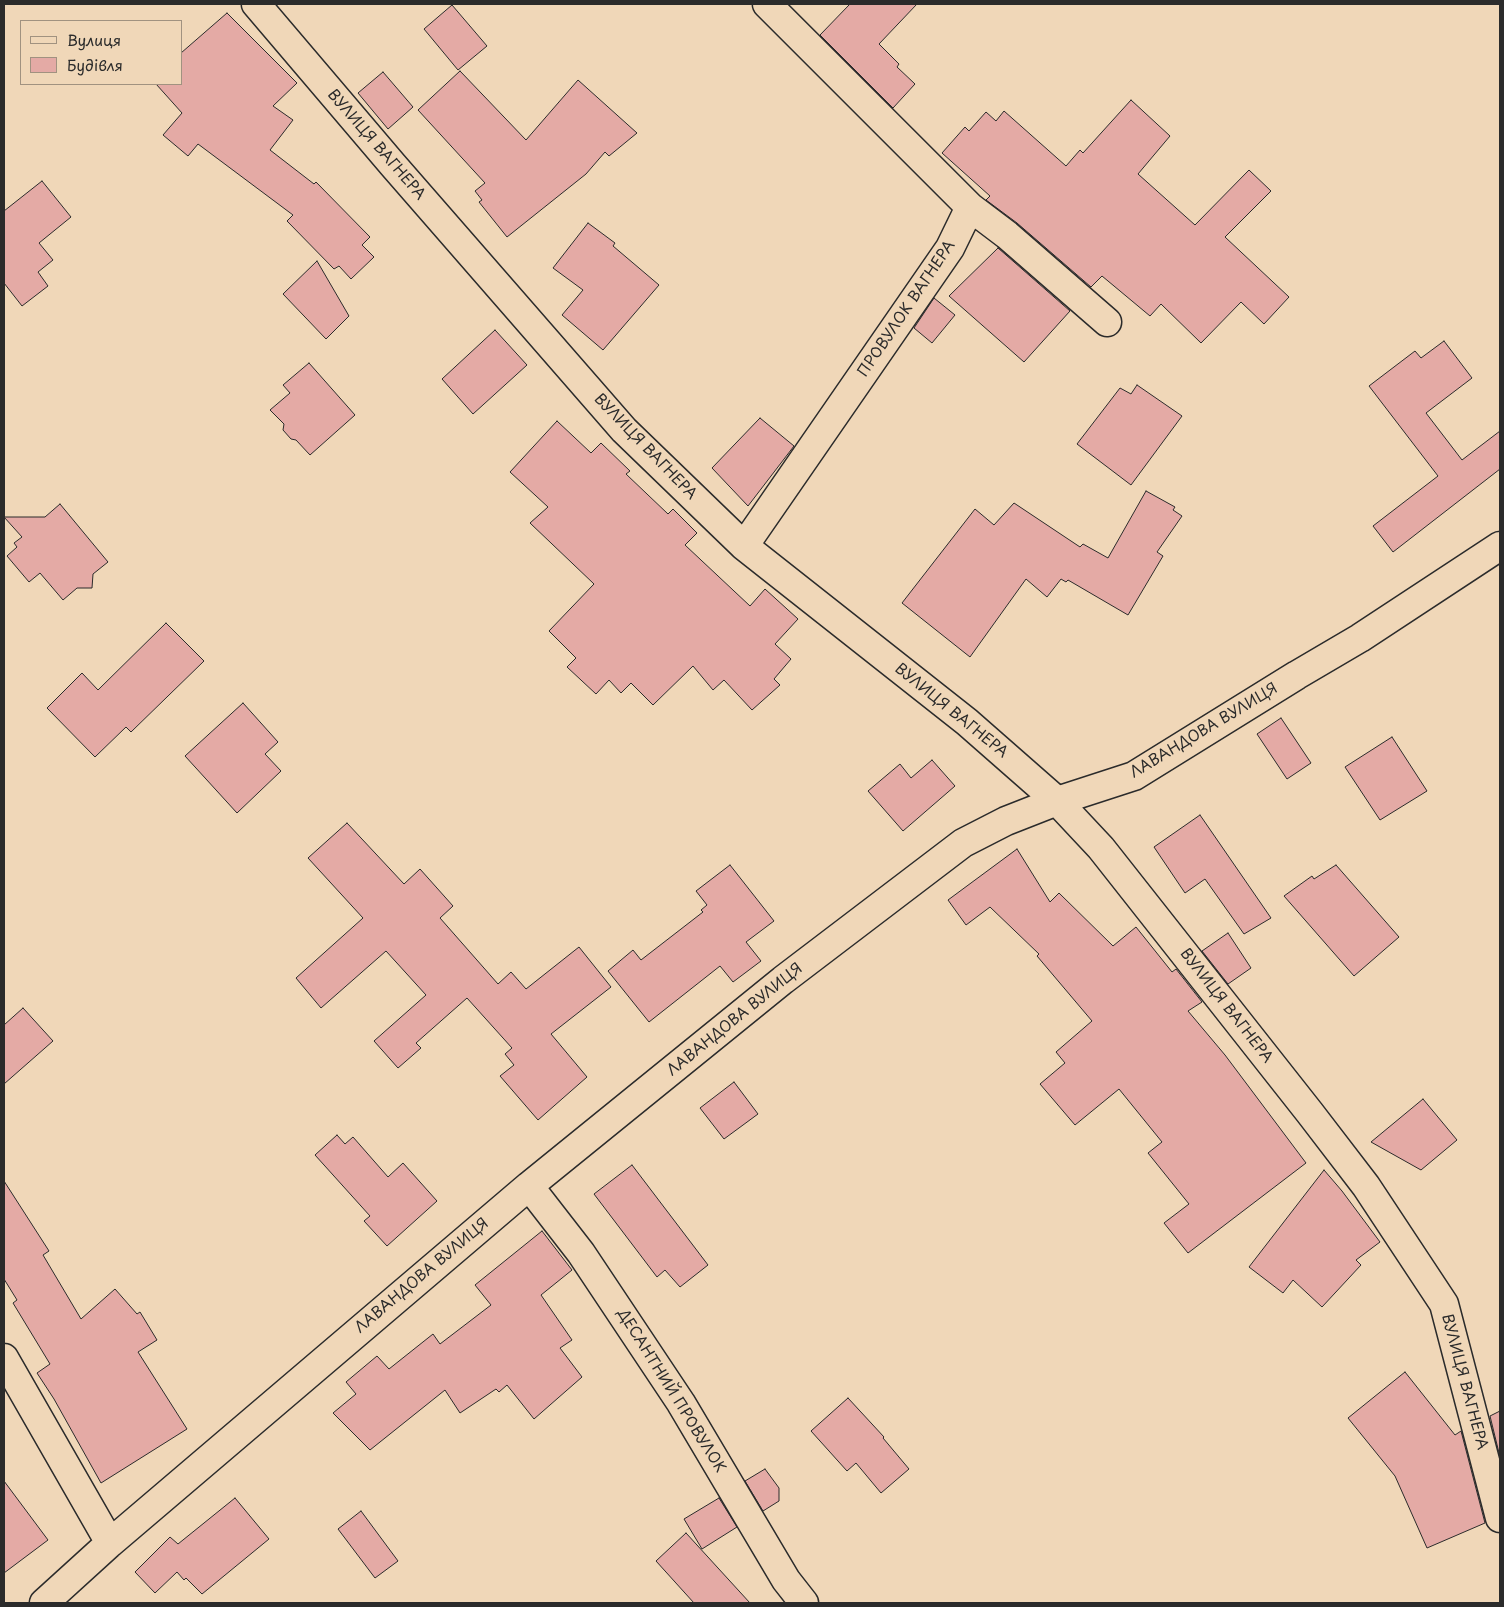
<!DOCTYPE html>
<html>
<head>
<meta charset="utf-8">
<style>
	body { margin:0 }
	#map { position:relative; width:1504px; height:1607px; overflow:hidden; background:#f0d7b8; font-family:"Playpen Sans",sans-serif }
	canvas { display:block }
	.frame { position:absolute; inset:0; border:5px solid #2b2b2b; pointer-events:none }
	.legend { position:absolute; left:20px; top:20px; width:162px; height:65px; box-sizing:border-box; background:#f0d7b8; border:1px solid #a19280; margin:0; padding:6px 9px; list-style:none; font-size:15px; color:#2b2b2b }
	.legend li { display:flex; align-items:center; gap:10px; height:25px }
	.legend b { width:25px; border:1px solid #a19280 }
</style>
</head>
<body>
<div id="map">
<canvas width="1504" height="1607"></canvas>
<div class="frame"></div>
<ul class="legend">
<li><b style="height:6px;background:#f0d7b8"></b>Вулиця</li>
<li><b style="height:14px;background:#e4aaa5"></b>Будівля</li>
</ul>
</div>
<script>
const c = document.querySelector('canvas').getContext('2d');
c.lineJoin = 'round';
function fillPath(path, color) {
  c.fillStyle = color;
  c.fill(path, 'evenodd');
}
function toPath(rows) {
  const path = new Path2D();
  for (const r of rows) {
    path.moveTo(r[0], r[1]);
    for (let i = 2; i < r.length; i += 2) path.lineTo(r[i], r[i + 1]);
  }
  return path;
}
function trace(path, color, width, dash) {
  c.strokeStyle = color;
  c.lineWidth = width;
  c.lineCap = dash ? 'butt' : 'round';
  c.setLineDash(dash || []);
  c.stroke(path);
}
function drawText(font, color, halo, rows, align = 'center') {
  c.font = font + ' "Playpen Sans",sans-serif';
  c.lineWidth = 4.5;
  c.setLineDash([]);
  c.textBaseline = 'middle';
  c.strokeStyle = halo;
  c.fillStyle = color;
  for (const [text, x, y, turn = 0] of rows) {
    c.save();
    c.translate(x, y);
    c.rotate((+turn || 0) * Math.PI / 180);
    c.textAlign = isNaN(turn) ? turn : align;
    if (halo) c.strokeText(text, 0, 0);
    c.fillText(text, 0, 0);
    c.restore();
  }
}
const building = toPath([
	[850,4,917,4,879,44,899,64,897,67,915,84,893,108,820,35,850,4],
	[452,5,487,46,458,70,424,29,452,5],
	[227,13,297,83,273,106,293,120,270,150,314,184,316,182,370,237,362,245,374,257,351,279,339,266,334,269,287,221,293,215,198,144,188,156,163,135,182,113,156,84,181,84,181,53,227,13],
	[460,71,526,140,578,80,637,133,609,156,605,152,586,174,507,237,479,202,482,200,475,191,485,183,418,110,460,71],
	[383,72,413,107,388,129,358,93,383,72],
	[1131,100,1170,136,1138,174,1195,225,1249,170,1271,191,1225,237,1289,297,1264,324,1241,302,1201,343,1161,304,1150,316,1102,276,1091,287,1017,223,986,200,990,196,942,153,965,127,969,131,986,112,996,121,1004,111,1066,166,1080,150,1083,153,1131,100],
	[42,181,71,217,39,243,53,260,38,272,48,286,22,306,4,283,4,211,42,181],
	[588,223,615,243,613,246,659,285,603,350,562,315,583,290,553,268,588,223],
	[998,248,1070,311,1024,362,949,296,998,248],
	[317,261,349,316,326,339,283,294,317,261],
	[934,298,955,315,932,343,914,328,934,298],
	[495,330,527,365,473,414,442,379,495,330],
	[1444,341,1472,378,1426,413,1462,460,1500,431,1500,469,1393,552,1373,526,1438,476,1369,386,1415,351,1421,358,1444,341],
	[309,363,355,415,310,455,296,440,291,439,283,430,284,424,270,410,290,393,283,385,309,363],
	[1137,385,1182,416,1131,485,1077,444,1120,388,1131,394,1137,385],
	[760,418,794,446,748,506,712,468,760,418],
	[557,421,591,453,601,443,630,471,626,474,668,514,673,509,697,533,685,545,750,606,765,589,798,619,775,644,791,659,774,679,780,685,752,710,724,680,713,690,693,666,653,705,631,683,621,693,609,680,596,694,567,667,576,658,549,631,594,584,530,523,548,507,510,472,557,421],
	[1146,491,1175,507,1173,510,1182,516,1157,552,1163,556,1128,615,1068,580,1066,582,1061,579,1047,597,1026,579,970,657,902,603,975,509,994,525,1014,503,1080,547,1083,544,1108,558,1146,491],
	[60,504,108,562,93,574,92,588,77,588,63,600,40,573,29,582,7,556,17,547,14,543,22,537,4,517,45,517,60,504],
	[166,623,204,661,131,732,126,727,95,757,47,708,82,673,98,690,166,623],
	[243,703,278,742,265,754,281,771,237,813,185,756,243,703],
	[1281,718,1311,763,1287,779,1257,734,1281,718],
	[1392,737,1427,791,1380,820,1345,767,1392,737],
	[932,760,955,786,903,831,868,791,900,764,911,778,932,760],
	[1200,815,1271,918,1244,934,1205,879,1185,893,1154,847,1200,815],
	[347,823,404,884,420,869,453,906,440,918,498,984,511,972,526,989,579,947,611,987,551,1034,587,1077,538,1120,500,1076,514,1065,505,1054,512,1048,467,998,416,1043,421,1048,398,1068,374,1041,426,995,386,951,321,1008,296,978,363,918,308,858,347,823],
	[1017,849,1050,902,1059,893,1113,946,1136,927,1172,972,1176,969,1202,1002,1188,1011,1225,1055,1306,1163,1188,1253,1164,1223,1189,1204,1148,1153,1162,1142,1119,1089,1075,1125,1040,1084,1065,1063,1056,1052,1092,1021,1037,956,1039,954,990,907,966,925,948,900,1017,849],
	[730,865,774,921,746,942,761,961,733,982,720,966,649,1022,608,971,633,950,641,960,703,912,701,910,707,905,696,891,730,865],
	[1336,865,1399,937,1354,976,1284,896,1312,876,1314,879,1336,865],
	[1228,933,1251,968,1228,984,1202,951,1228,933],
	[23,1008,53,1041,4,1084,4,1025,23,1008],
	[734,1082,758,1114,724,1139,700,1108,734,1082],
	[1423,1099,1457,1140,1421,1170,1371,1142,1423,1099],
	[337,1135,345,1144,353,1137,388,1177,403,1163,437,1201,387,1246,364,1221,370,1216,315,1155,337,1135],
	[632,1165,708,1265,680,1287,665,1270,657,1277,594,1194,632,1165],
	[1324,1170,1342,1191,1380,1242,1356,1260,1361,1265,1322,1307,1293,1280,1283,1293,1249,1267,1324,1170],
	[4,1181,49,1251,43,1255,81,1319,115,1289,137,1314,140,1312,157,1340,138,1352,187,1429,101,1483,54,1399,37,1373,50,1364,13,1303,17,1300,4,1279,4,1181],
	[542,1231,572,1270,541,1295,572,1340,560,1348,582,1377,534,1419,507,1385,499,1392,496,1389,460,1413,445,1390,370,1450,333,1413,356,1394,346,1382,377,1356,389,1369,433,1334,440,1344,491,1305,475,1285,542,1231],
	[1405,1372,1455,1435,1461,1431,1485,1523,1427,1548,1395,1476,1348,1418,1405,1372],
	[848,1398,884,1437,883,1438,909,1469,881,1493,856,1463,847,1471,811,1431,848,1398],
	[1500,1411,1500,1457,1490,1416,1500,1411],
	[765,1469,779,1488,779,1501,763,1511,745,1481,765,1469],
	[4,1481,48,1540,4,1573,4,1481],
	[235,1498,269,1539,202,1594,186,1578,184,1580,177,1572,155,1593,135,1572,170,1537,178,1544,235,1498],
	[719,1498,737,1527,702,1549,684,1519,719,1498],
	[361,1511,398,1561,375,1578,338,1529,361,1511],
	[686,1533,750,1603,694,1603,656,1561,686,1533]
]);
const minor = toPath([
	[256,4,393,165,624,430,744,546,967,722,1057,801,1101,848,1310,1113,1366,1186,1444,1304,1500,1518],
	[970,207,1007,235,1107,322],
	[744,546,950,248,970,207,767,4],
	[529,1186,581,1253,681,1403,786,1580,804,1603],
	[4,1358,110,1543],
	[44,1603,110,1543,529,1186,783,980,963,843,1006,821,1057,801,1134,776,1297,675,1360,638,1500,546]
]);
const streetNames = [
	["ВУЛИЦЯ ВАГНЕРА",376,145,49],
	["ПРОВУЛОК ВАГНЕРА",907,309,-56],
	["ВУЛИЦЯ ВАГНЕРА",645,447,46],
	["ВУЛИЦЯ ВАГНЕРА",951,711,39],
	["ЛАВАНДОВА ВУЛИЦЯ",1204,731,-31],
	["ВУЛИЦЯ ВАГНЕРА",1226,1006,52],
	["ЛАВАНДОВА ВУЛИЦЯ",735,1020,-39],
	["ЛАВАНДОВА ВУЛИЦЯ",422,1276,-40],
	["ВУЛИЦЯ ВАГНЕРА",1464,1382,75],
	["ДЕСАНТНИЙ ПРОВУЛОК",671,1391,58]
];
fillPath(building, '#e4aaa5');
trace(building, '#2b2b2b', 1);
trace(minor, '#2b2b2b', 31);
trace(minor, '#f0d7b8', 28);
drawText('15px', '#2b2b2b', '#f0d7b8', streetNames);
</script>
</body>
</html>
